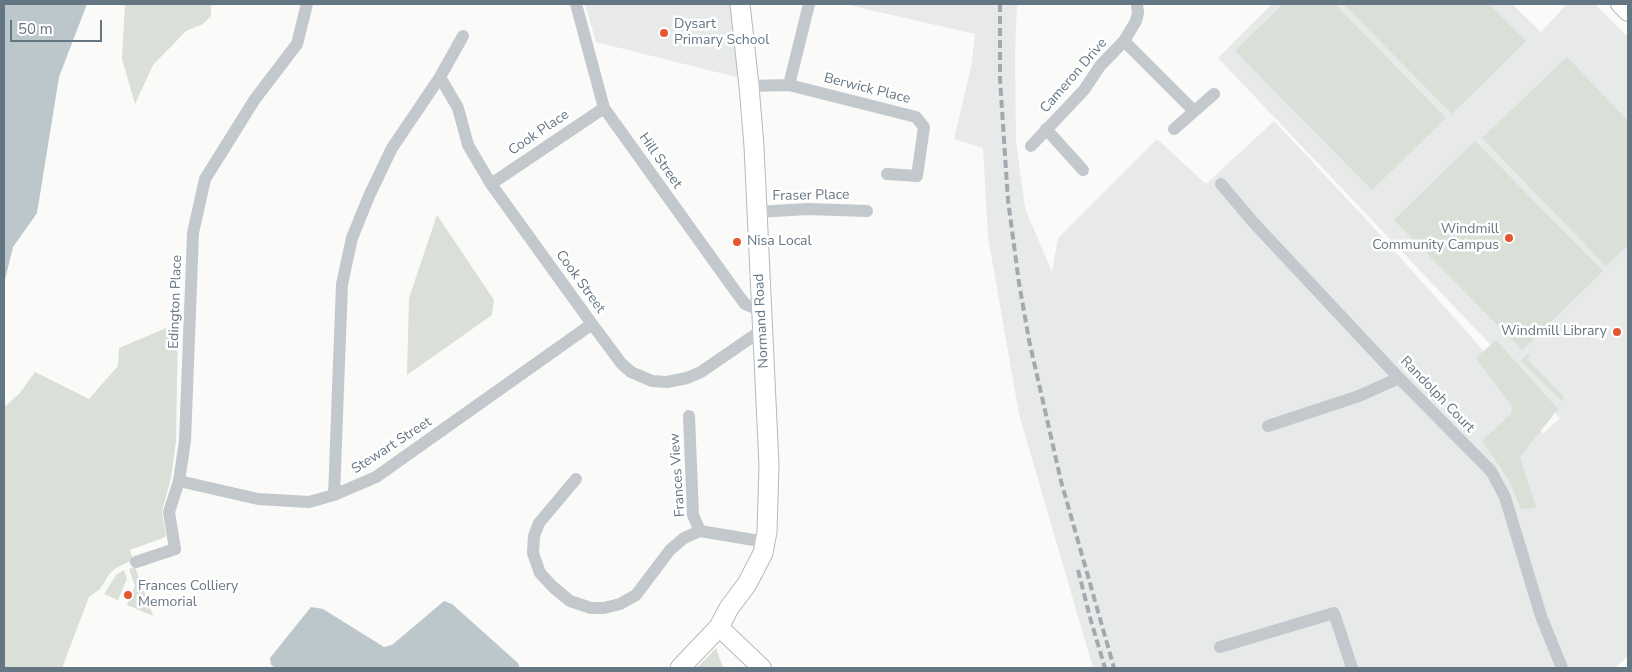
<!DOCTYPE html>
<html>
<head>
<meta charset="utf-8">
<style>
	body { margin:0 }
	#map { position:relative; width:1632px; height:672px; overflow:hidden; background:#fafaf8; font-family:"Nunito Sans",sans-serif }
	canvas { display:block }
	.frame { position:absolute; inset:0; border:5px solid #657683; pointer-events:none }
	.scale { position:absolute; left:10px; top:20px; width:92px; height:22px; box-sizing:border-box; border:2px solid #657683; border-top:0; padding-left:6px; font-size:15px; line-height:18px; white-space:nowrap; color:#657683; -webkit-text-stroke:4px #fff; paint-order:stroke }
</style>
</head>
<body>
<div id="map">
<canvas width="1632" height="672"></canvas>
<div class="frame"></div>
<div class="scale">50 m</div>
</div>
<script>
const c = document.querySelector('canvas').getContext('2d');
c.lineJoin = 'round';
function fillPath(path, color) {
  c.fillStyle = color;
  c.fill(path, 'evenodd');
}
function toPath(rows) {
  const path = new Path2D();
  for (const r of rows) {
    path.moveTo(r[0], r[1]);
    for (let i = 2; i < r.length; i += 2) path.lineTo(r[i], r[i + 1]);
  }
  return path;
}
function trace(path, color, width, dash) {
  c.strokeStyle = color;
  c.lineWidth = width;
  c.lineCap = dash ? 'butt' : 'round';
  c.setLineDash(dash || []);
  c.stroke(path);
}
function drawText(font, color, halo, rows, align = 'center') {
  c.font = font + ' "Nunito Sans",sans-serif';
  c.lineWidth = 5;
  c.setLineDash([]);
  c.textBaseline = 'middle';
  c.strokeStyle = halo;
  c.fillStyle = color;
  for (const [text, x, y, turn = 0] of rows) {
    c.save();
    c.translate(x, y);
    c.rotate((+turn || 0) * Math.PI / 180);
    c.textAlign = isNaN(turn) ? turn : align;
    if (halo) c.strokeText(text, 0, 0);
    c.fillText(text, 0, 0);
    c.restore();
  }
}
const built = toPath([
	[585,4,730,4,740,78,596,42],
	[844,4,1017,4,1015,54,1016,141,1025,208,1052,272,1058,238,1157,139,1206,184,1274,121,1364,217,1482,349,1543,434,1560,418,1218,58,1272,4,1512,4,1541,32,1567,4,1595,4,1628,37,1628,656,1615,668,1093,668,1019,414,988,237,983,148,954,139,971,67,975,34]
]);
const green = toPath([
	[125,4,211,4,211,16,203,24,186,31,153,65,135,104,122,59],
	[1283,4,1335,4,1446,118,1372,190,1235,51],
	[1343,4,1489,4,1526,41,1452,114],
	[1567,57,1628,121,1628,245,1606,266,1482,138],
	[1475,141,1603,271,1522,350,1394,220],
	[437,215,494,300,492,315,407,375,409,298],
	[178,323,176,441,171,478,162,511,166,536,163,538,130,550,133,560,116,568,110,573,100,589,89,597,62,668,4,668,4,407,19,394,35,372,89,399,118,366,119,348],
	[1496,340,1558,409,1520,457,1536,508,1521,509,1509,480,1482,441,1511,414,1512,406,1476,358],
	[1527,354,1530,357,1527,359,1565,398,1562,401,1521,361],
	[135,567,153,616,127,605,135,586,129,569],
	[124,570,127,579,118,600,104,594,116,575],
	[716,648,723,668,697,668]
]);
const water = toPath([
	[4,4,87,4,59,77,37,213,13,247,4,284],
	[444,601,452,604,519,664,519,668,276,668,271,665,270,658,311,607,323,609,384,647,392,645]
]);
const minor = toPath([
	[576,4,604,108,736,292,745,304,762,311],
	[1124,41,1194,111],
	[440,77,458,108,468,145,491,184,592,324,621,363,631,372,652,381,667,382,687,378,701,372,762,330],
	[789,85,809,4],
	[749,86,789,85,916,117,924,127,917,176,887,174],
	[1046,129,1083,170],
	[1174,129,1214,94],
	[1031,146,1084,90,1100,66,1124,41,1136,21,1138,13,1137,4],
	[491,184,604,108],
	[1221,184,1253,222,1399,378,1491,471,1505,497,1541,616,1562,668],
	[757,212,808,209,867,211],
	[689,416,693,515,700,531],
	[1268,426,1359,396,1399,378],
	[576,479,539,523,534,536,533,553,540,573,553,587,570,601,591,608,604,608,620,604,636,595,670,550,684,538,700,531,766,542],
	[179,481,258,499,309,502,334,495,376,477,592,324],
	[334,495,342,284,352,238,369,196,392,148,440,77,463,36],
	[136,562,175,549,169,512,179,481,185,441,193,233,205,179,255,99,297,44,307,4],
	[1220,647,1334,613,1352,668]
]);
const secondary = toPath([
	[1620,4,1628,12],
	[719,627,762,668]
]);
const primary = toPath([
	[680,668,719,627,729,608,747,584,763,553,767,532,769,465,754,146,749,86,740,4]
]);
const rail = toPath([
	[1000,4,1000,79,1008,200,1019,283,1029,340,1061,481,1114,668],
	[1078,570,1091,621,1105,668]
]);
const markers = [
	[664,33,5,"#e4572e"],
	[1509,238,5,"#e4572e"],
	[737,242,5,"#e4572e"],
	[1617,332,5,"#e4572e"],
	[128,595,5,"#e4572e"]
];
const poiNames = [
	["Dysart",674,25],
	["Primary School",674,41],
	["Windmill",1499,230,"right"],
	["Community Campus",1499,246,"right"],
	["Nisa Local",747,242],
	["Windmill Library",1607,332,"right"],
	["Frances Colliery",138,587],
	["Memorial",138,603]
];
const streetNames = [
	["Cameron Drive",1074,76,-49],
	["Berwick Place",867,89,14],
	["Cook Place",539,133,-34],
	["Hill Street",660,161,55],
	["Fraser Place",811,196,-1],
	["Cook Street",580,282,54],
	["Edington Place",176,302,-88],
	["Normand Road",762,321,-93],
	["Randolph Court",1437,395,46],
	["Stewart Street",392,446,-33],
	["Frances View",678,475,-94]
];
fillPath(built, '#e8e9e9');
fillPath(green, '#dadfd7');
fillPath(water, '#bbc7cb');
trace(secondary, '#b3babf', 20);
trace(primary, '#b5babe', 21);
trace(minor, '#c3c8cc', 12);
trace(secondary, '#fff', 18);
trace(primary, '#fff', 19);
trace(rail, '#a2aab0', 4, [8, 4]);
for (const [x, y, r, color] of markers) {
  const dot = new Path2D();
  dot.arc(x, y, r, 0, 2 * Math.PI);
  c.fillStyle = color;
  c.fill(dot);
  trace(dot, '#fff', 2);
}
drawText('14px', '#657683', '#fff', poiNames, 'left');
drawText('14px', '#657683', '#fff', streetNames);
</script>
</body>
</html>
